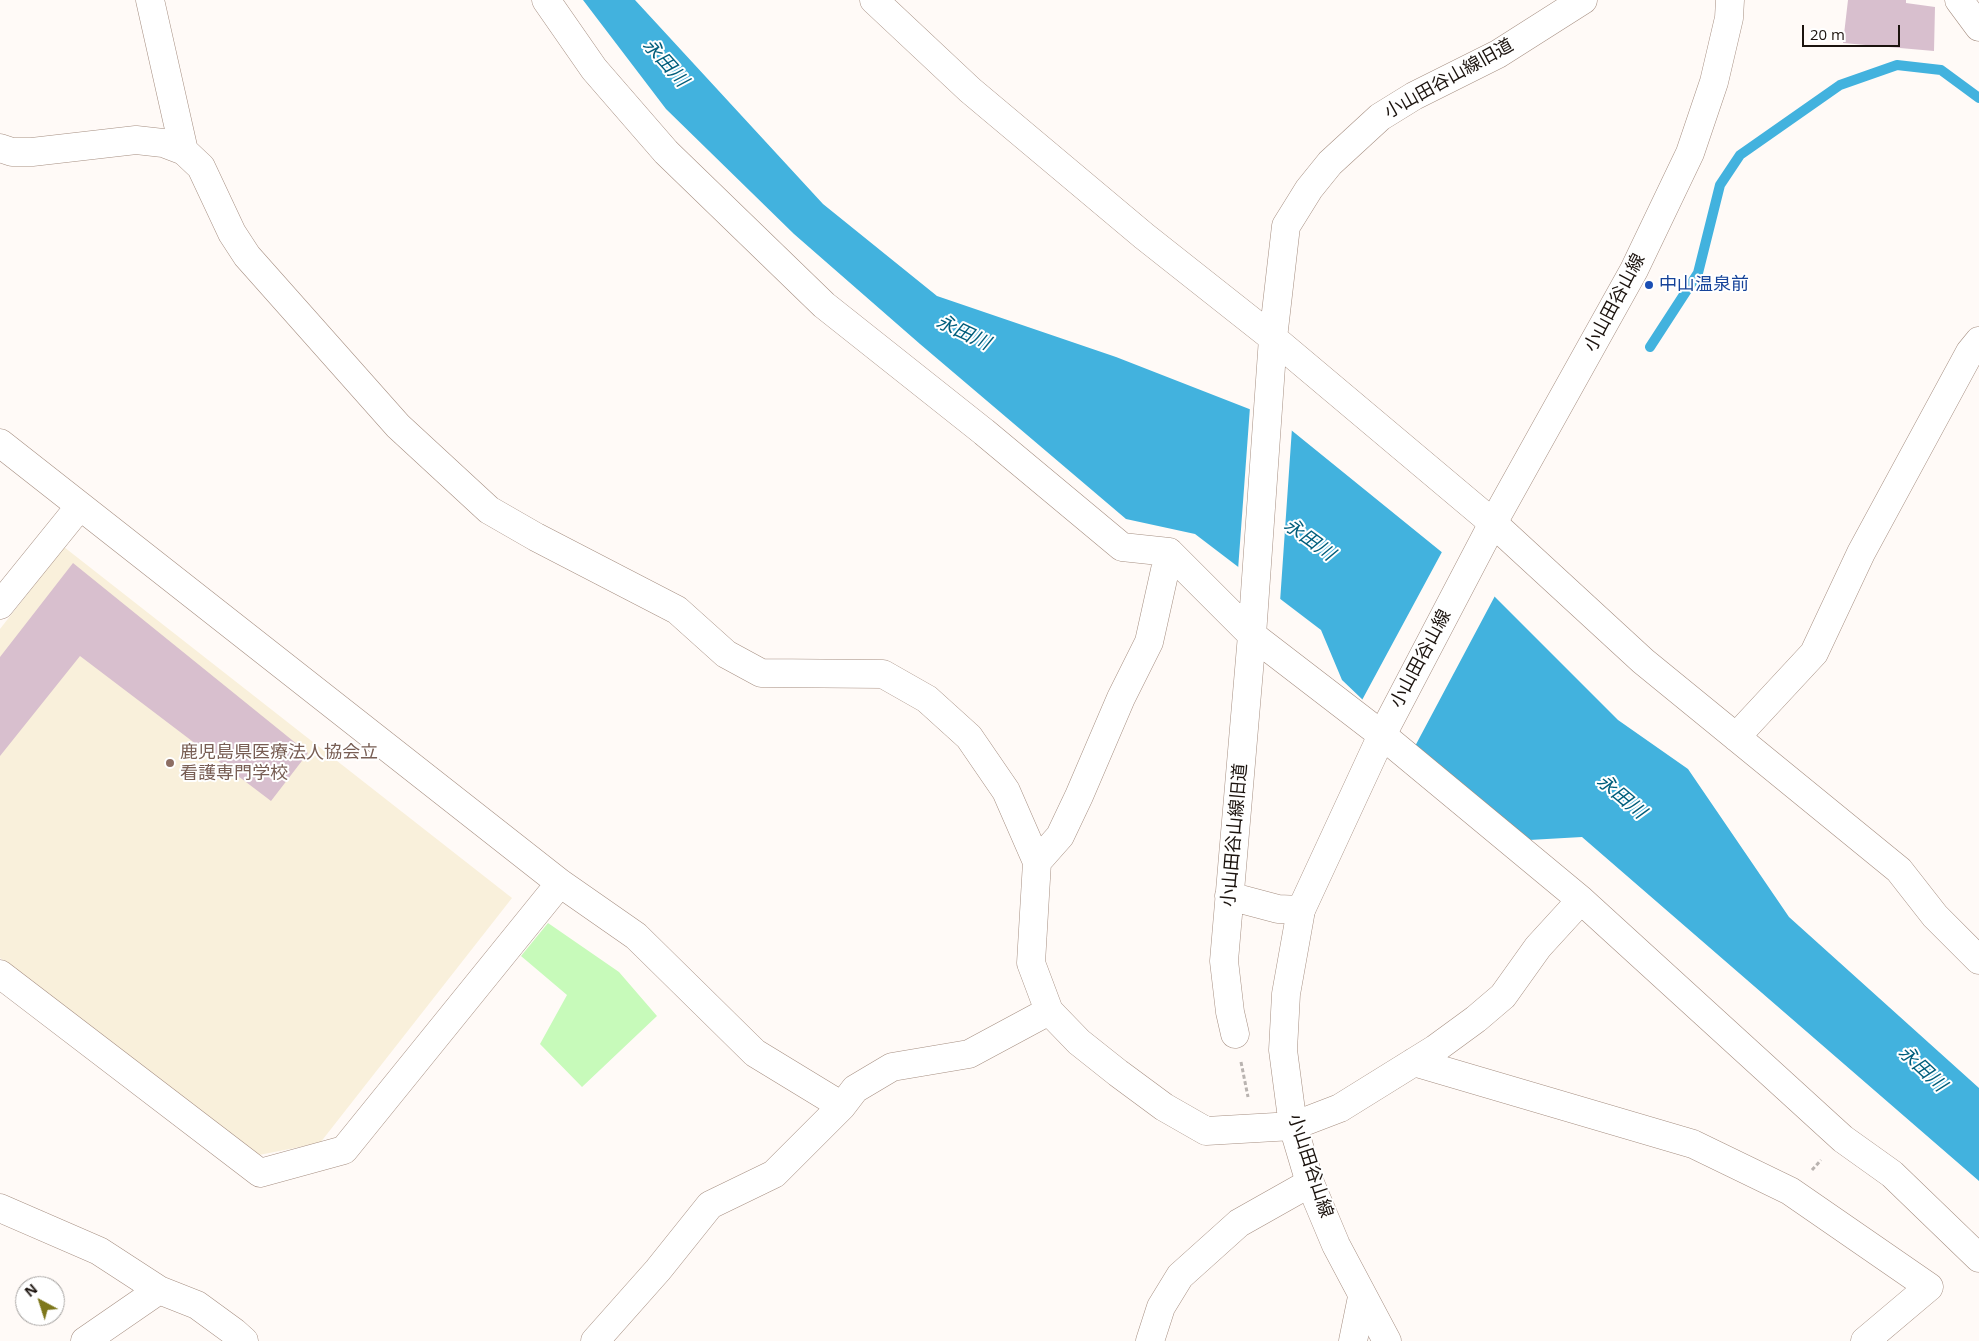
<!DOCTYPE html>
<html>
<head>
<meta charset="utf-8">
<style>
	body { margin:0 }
	#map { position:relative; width:1979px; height:1341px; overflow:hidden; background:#fffaf7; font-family:"Open Sans",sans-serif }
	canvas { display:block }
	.north { position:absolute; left:15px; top:1276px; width:50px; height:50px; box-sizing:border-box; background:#fff; border:1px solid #a4a19f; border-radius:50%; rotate:320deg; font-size:14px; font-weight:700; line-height:20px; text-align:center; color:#1b130e }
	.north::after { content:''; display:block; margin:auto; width:18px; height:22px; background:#7d771b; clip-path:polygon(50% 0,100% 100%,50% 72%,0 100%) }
	.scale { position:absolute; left:1802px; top:25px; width:98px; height:22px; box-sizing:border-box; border:2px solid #1b130e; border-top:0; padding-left:6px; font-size:15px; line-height:18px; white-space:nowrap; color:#1b130e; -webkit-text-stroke:4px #fff; paint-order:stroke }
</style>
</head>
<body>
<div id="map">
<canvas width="1979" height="1341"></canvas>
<div class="north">N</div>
<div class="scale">20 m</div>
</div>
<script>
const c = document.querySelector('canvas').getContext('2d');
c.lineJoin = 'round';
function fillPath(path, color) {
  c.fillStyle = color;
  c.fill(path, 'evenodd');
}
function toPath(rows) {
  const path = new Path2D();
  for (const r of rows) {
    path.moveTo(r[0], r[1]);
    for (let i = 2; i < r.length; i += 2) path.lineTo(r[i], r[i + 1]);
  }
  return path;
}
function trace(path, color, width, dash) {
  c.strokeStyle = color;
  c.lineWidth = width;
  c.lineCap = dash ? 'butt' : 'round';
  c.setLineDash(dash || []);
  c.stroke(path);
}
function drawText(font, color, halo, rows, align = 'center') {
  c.font = font + ' "Open Sans","Noto Sans JP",sans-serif';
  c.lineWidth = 4;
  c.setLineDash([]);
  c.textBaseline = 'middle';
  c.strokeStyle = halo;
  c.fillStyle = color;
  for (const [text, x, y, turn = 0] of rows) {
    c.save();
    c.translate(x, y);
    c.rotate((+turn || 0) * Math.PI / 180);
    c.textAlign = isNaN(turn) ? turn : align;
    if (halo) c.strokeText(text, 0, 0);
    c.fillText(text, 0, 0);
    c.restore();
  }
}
const education = toPath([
	[64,547,512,898,320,1143,259,1155,0,958,0,629]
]);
const green = toPath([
	[548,923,619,972,657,1016,582,1087,540,1044,567,995,521,956]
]);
const water = toPath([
	[583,0,635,0,823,204,937,296,1116,357,1280,421,1486,588,1618,720,1688,769,1789,917,1979,1088,1979,1181,1582,837,1529,840,1406,741,1342,680,1321,630,1195,534,1126,519,920,344,794,234,666,109]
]);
const pier = toPath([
	[1250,407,1281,419,1292,428,1280,602,1238,570],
	[1443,550,1496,594,1413,750,1361,702]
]);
const stream = toPath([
	[1650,347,1698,273,1720,185,1740,155,1840,85,1897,65,1941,70,1979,98]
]);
const building = toPath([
	[1848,0,1906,0,1906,3,1935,7,1934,51,1843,43],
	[73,563,308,753,271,801,80,656,0,756,0,657]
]);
const path = toPath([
	[1241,1062,1248,1097],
	[1812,1170,1821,1160]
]);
const minor = toPath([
	[150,0,184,151],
	[546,0,594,69,666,152,824,305,984,432,1122,547,1169,552,1252,635,1382,735,1581,900,1843,1139,1892,1174,1979,1258],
	[874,0,970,90,1144,236,1273,338,1493,523,1643,661,1899,870,1935,916,1979,960],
	[1959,0,1979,27],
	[0,148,12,152,32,152,136,140,163,143,184,151,201,167,232,233,247,256,398,426,489,510,536,537,677,610,726,654,761,673,883,674,927,699,969,737,1006,791,1037,862,1031,963,1049,1011,1079,1042,1118,1073,1164,1107,1206,1131,1293,1126,1340,1108,1435,1049,1476,1019,1503,996,1538,947,1581,900],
	[0,443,560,883,636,936,755,1053,842,1106],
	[0,605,80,506],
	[1736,737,1814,653,1861,553,1970,352,1979,341],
	[1037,862,1060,836,1079,796,1121,698,1149,642,1169,552],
	[1229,896,1278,909,1301,910],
	[0,974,260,1173,344,1150,560,883],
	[1235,1034,1230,1012,1224,961,1252,635,1273,338,1286,226,1309,189,1330,163,1380,117,1414,96,1498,54,1583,0],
	[1414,1062,1693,1144,1790,1191,1929,1287,1865,1341],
	[0,1208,99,1251,159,1290],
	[85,1341,159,1290,197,1305,234,1332,244,1341],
	[595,1341,658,1270,710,1205,774,1174,842,1106,855,1089,892,1067,969,1054,1049,1011],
	[1150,1341,1161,1307,1180,1276,1239,1223,1310,1183],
	[1353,1341,1362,1297]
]);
const secondary = toPath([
	[1387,1341,1336,1245,1310,1183,1293,1126,1283,1050,1286,994,1301,910,1382,735,1493,523,1634,270,1690,153,1714,82,1729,18,1730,0]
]);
const markers = [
	[1649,285,5,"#1a4fb4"],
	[170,763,5,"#8d6e63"]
];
const streetNames = [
	["小山田谷山線旧道",1449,79,-29],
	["小山田谷山線",1615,303,-62],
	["小山田谷山線",1421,659,-62],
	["小山田谷山線旧道",1235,835,-85],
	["小山田谷山線",1310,1166,72]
];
const transitNames = [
	["中山温泉前",1659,285]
];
const educationNames = [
	["鹿児島県医療法人協会立",180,753],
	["看護専門学校",180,774]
];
const waterNames = [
	["永田川",665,63,48],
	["永田川",963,333,25],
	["永田川",1309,540,36],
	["永田川",1621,797,40],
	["永田川",1922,1069,43]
];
fillPath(education, '#f9f0db');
fillPath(green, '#c7faba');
fillPath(water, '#42b2de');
fillPath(pier, '#fffaf7');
trace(stream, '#42b2de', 10);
fillPath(building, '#d8bfce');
trace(minor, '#a68f82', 29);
trace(secondary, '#a68f82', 29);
trace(path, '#b9b3b0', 3, [4, 2.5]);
trace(minor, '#fff', 28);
trace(secondary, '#fff', 28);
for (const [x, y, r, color] of markers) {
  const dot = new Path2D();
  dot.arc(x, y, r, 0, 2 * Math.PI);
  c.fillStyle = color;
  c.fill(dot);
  trace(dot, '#fff', 2);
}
drawText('18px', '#1b130e', '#fff', streetNames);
drawText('18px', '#164399', '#fff', transitNames, 'left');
drawText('18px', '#785e54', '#fff', educationNames, 'left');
drawText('italic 19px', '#005e7c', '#fff', waterNames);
</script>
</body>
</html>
